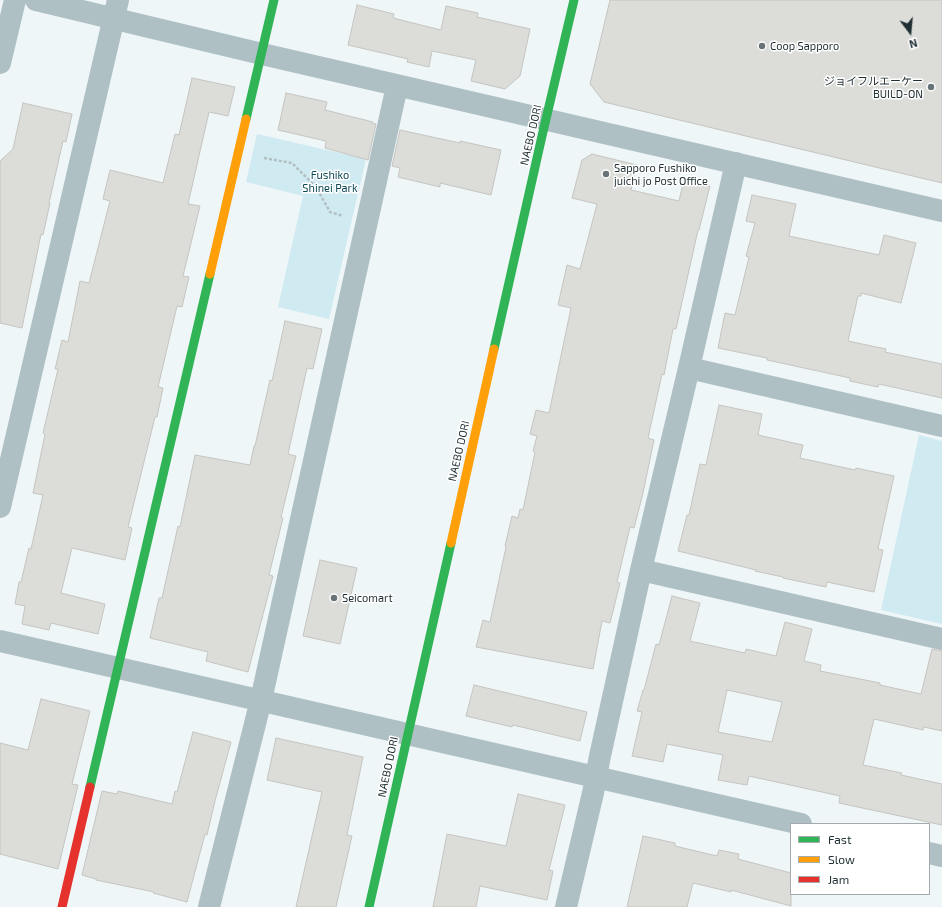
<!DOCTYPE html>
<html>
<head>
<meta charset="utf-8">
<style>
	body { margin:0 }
	#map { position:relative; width:942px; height:907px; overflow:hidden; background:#eef6f8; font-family:"Exo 2",sans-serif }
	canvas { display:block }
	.legend { position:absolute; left:790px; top:823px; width:140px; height:72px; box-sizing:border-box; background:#fff; border:1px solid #a5abad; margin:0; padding:5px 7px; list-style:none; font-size:12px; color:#1f2e32 }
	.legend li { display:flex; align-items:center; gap:8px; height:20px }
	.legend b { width:20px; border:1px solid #a5abad }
	.north { position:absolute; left:890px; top:12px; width:40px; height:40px; -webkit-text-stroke:3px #fff; paint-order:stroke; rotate:164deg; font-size:11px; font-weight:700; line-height:16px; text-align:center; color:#1f2e32 }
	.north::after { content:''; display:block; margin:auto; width:14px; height:18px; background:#1f2e32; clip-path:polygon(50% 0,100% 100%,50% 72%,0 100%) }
</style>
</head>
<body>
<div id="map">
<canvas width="942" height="907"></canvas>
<ul class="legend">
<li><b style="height:5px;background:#30b455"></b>Fast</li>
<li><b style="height:5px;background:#ff9f0a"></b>Slow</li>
<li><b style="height:5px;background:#e5322d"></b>Jam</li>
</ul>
<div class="north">N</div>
</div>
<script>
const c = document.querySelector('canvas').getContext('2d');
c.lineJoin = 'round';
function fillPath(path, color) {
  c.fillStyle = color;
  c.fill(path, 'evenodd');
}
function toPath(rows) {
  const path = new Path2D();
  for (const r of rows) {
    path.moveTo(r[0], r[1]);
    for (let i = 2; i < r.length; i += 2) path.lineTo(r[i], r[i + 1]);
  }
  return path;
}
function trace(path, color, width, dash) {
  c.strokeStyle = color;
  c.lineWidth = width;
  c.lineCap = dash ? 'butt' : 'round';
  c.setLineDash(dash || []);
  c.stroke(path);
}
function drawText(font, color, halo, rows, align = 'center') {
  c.font = font + ' "Exo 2","Noto Sans JP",sans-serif';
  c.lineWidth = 3;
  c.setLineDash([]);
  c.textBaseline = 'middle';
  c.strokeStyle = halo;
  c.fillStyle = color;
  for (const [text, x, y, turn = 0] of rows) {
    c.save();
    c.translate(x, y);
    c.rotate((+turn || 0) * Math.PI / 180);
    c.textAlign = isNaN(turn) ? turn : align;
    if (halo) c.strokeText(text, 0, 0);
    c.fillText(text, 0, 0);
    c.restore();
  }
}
const green = toPath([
	[257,134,366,159,329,319,278,307,303,196,246,182],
	[919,435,942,441,942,624,881,610]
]);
const building = toPath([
	[610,0,942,0,942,183,604,102,590,84,610,0],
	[357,5,394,14,393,18,441,30,446,6,478,13,477,17,530,29,520,76,505,89,471,81,476,60,432,51,429,67,407,62,408,59,348,45,357,5],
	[192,78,235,87,228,116,209,112,188,204,200,206,183,276,189,277,182,307,177,306,158,387,163,388,157,417,155,417,128,527,132,528,125,560,72,548,61,593,105,604,98,634,51,623,49,630,22,624,25,606,15,604,19,582,21,582,29,548,31,549,43,495,33,493,45,434,43,433,58,369,55,369,62,340,68,342,80,281,89,283,110,201,103,199,110,170,163,183,175,134,179,135,192,78],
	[286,93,327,102,325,110,373,122,372,123,376,124,368,160,325,148,326,141,278,130,286,93],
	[23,103,72,114,66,142,63,141,49,203,50,203,43,235,41,234,22,328,0,323,0,161,13,149,23,103],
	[400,130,460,143,460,141,501,150,491,195,440,183,440,187,398,177,400,168,392,166,400,130],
	[592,154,637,165,631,190,679,201,684,179,710,186,699,230,698,230,676,329,673,329,664,375,662,374,648,438,654,440,643,493,634,528,630,527,617,582,620,583,610,623,602,621,593,669,476,647,483,620,490,622,506,547,505,546,512,516,518,518,520,509,523,510,535,452,533,451,537,436,530,434,536,410,549,413,571,308,558,305,567,265,580,269,597,204,572,198,582,160,592,154],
	[752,195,796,204,789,236,879,255,884,235,916,243,901,303,861,293,861,296,858,296,848,341,886,349,885,352,942,364,942,398,879,384,878,387,850,381,850,378,767,360,767,358,718,348,725,313,735,315,749,257,746,256,755,223,746,221,752,195],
	[285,321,322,329,313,369,307,368,288,454,296,456,281,517,283,518,269,575,273,576,248,672,206,661,208,652,150,638,159,598,162,598,178,526,180,527,195,455,250,465,254,446,255,446,270,380,272,381,285,321],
	[719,405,762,414,758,435,803,445,800,458,855,470,856,468,894,476,878,549,883,550,874,592,827,582,826,587,783,578,783,577,755,571,756,570,678,551,687,515,689,515,700,464,706,465,719,405],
	[320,560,357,568,340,644,303,636,320,560],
	[672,596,700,603,690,641,745,653,746,649,776,656,785,622,812,629,804,661,821,665,820,671,880,683,880,685,921,694,932,649,942,651,942,731,924,727,923,730,874,719,863,765,902,773,901,775,942,784,942,825,839,803,840,796,749,776,747,785,718,780,723,755,667,744,663,762,632,756,642,712,637,711,643,690,644,690,656,644,659,645,672,596],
	[727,690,782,702,772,742,718,732,727,690],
	[474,685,587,712,580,741,513,725,512,727,466,716,474,685],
	[41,699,90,711,72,784,78,785,58,869,0,854,0,743,28,750,41,699],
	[193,732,231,742,215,801,207,835,205,834,187,902,153,893,154,892,96,880,96,879,82,875,102,791,117,794,118,791,172,804,175,791,177,792,193,732],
	[276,738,363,757,347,835,352,836,336,907,296,907,322,792,267,780,276,738],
	[518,794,565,805,549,870,553,871,547,900,480,886,476,907,433,907,447,834,506,846,518,794],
	[643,836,675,843,675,846,717,856,719,850,739,854,738,859,791,873,791,906,731,890,731,892,693,883,687,907,627,907,643,836]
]);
const path = toPath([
	[264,158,292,163,316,187,330,212,343,216]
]);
const street = toPath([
	[36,0,262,54,942,211],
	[0,63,15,0],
	[689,368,942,426],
	[0,507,118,0],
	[641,570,942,639],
	[0,641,801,824],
	[929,853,942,856],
	[209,907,261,700,397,86],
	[566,907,593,793,600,756,641,570,689,368,736,163]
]);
const fast = toPath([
	[246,119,274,0],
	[494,349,542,136,574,0],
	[90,787,210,274],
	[369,907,451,543]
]);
const slow = toPath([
	[210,274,246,119],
	[451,543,494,349]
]);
const jam = toPath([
	[62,907,90,787]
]);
const markers = [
	[762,46,4,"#677477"],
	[931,87,4,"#677477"],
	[606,174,4,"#677477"],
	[334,598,4,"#677477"]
];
const poiNames = [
	["Coop Sapporo",770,46],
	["ジョイフルエーケー",923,81,"right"],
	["BUILD-ON",923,94,"right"],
	["Sapporo Fushiko",614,168],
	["juichi jo Post Office",614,181],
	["Seicomart",342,598]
];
const streetNames = [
	["NAEBO DORI",531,135,-77],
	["NAEBO DORI",459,451,-77],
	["NAEBO DORI",388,767,-78]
];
const parkNames = [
	["Fushiko",330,175],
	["Shinei Park",330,188]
];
fillPath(green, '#d0eaf2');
fillPath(building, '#dcdcd8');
trace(building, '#c5c4c0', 1);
trace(path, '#b2bfc2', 2.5, [3, 2]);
trace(street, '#afc0c5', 22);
trace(fast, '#30b455', 9);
trace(slow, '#ff9f0a', 9);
trace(jam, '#e5322d', 9);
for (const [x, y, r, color] of markers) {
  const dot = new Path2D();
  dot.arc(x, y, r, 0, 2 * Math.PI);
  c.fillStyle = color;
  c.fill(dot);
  trace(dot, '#fff', 1.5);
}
drawText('11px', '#1f2e32', '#fff', poiNames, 'left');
drawText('11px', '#1f2e32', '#fff', streetNames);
drawText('11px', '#0c4755', '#fff', parkNames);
</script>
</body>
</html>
